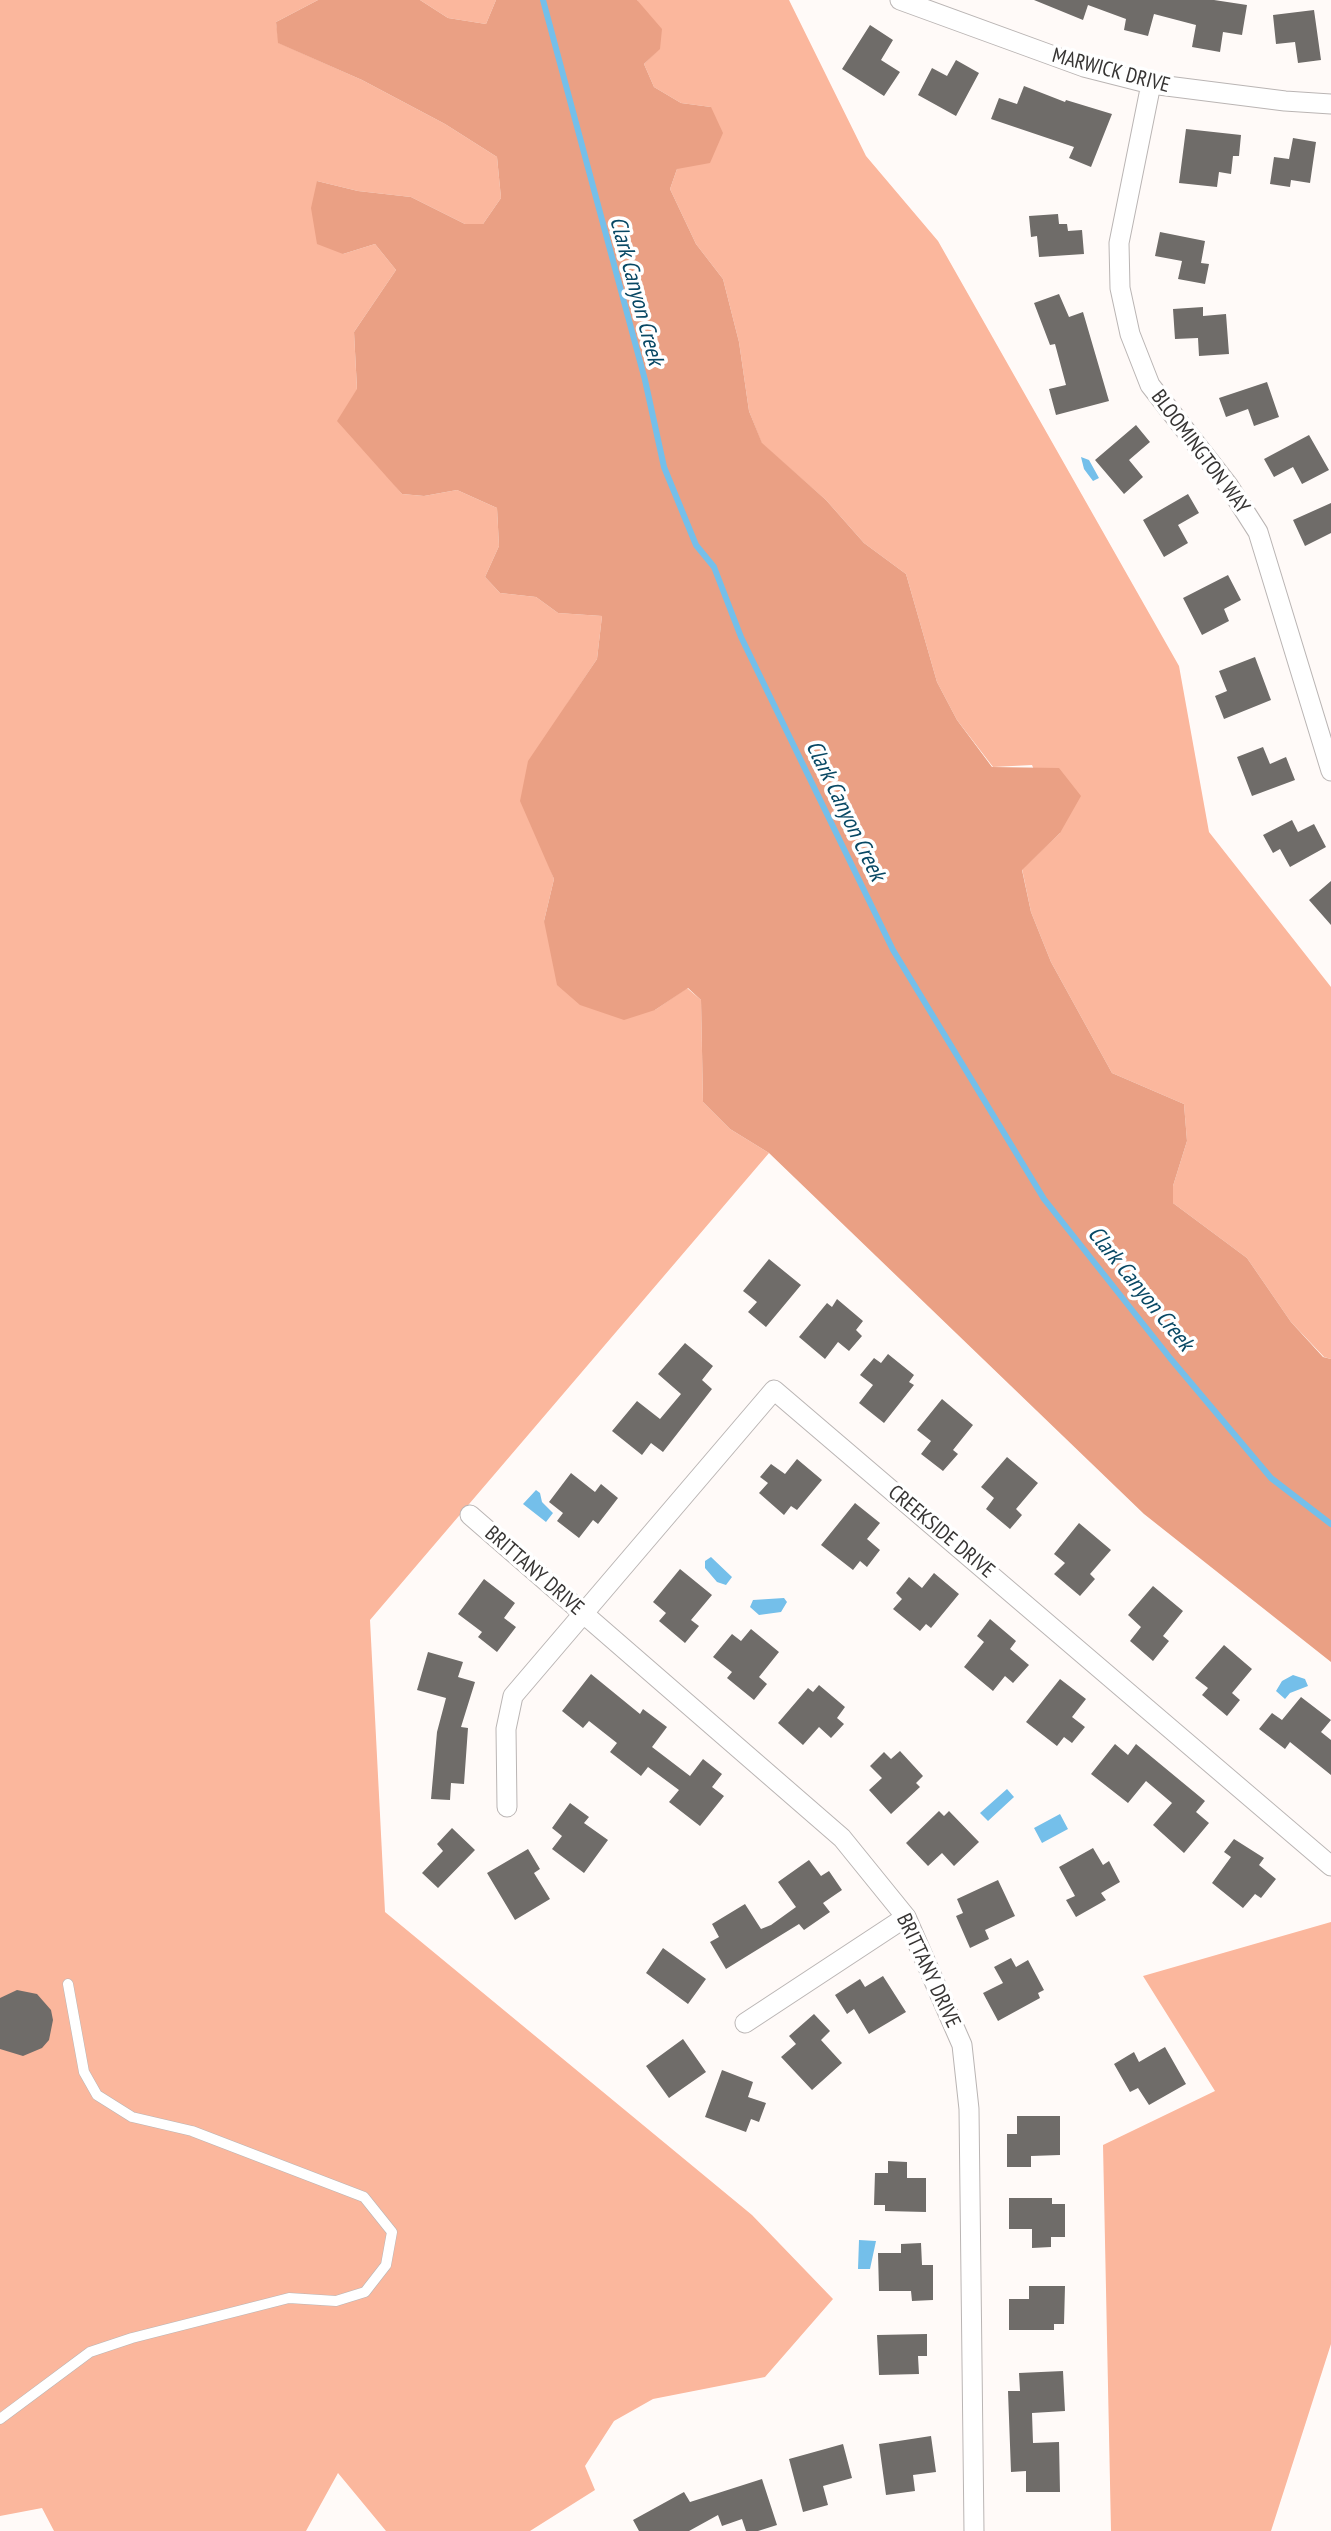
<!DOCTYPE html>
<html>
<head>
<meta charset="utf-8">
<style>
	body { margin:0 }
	canvas { display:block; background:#fffaf8 }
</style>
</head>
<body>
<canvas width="1331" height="2531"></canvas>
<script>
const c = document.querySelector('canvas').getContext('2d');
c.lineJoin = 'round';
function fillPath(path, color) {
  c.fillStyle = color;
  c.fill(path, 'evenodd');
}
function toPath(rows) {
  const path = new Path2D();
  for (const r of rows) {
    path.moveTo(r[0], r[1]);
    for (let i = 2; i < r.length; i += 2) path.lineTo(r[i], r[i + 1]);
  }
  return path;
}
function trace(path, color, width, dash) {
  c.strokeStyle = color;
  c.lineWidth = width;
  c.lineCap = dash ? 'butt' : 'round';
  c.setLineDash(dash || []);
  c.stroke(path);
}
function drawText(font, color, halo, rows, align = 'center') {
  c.font = font + ' "PT Sans Narrow",sans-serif';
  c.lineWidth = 7;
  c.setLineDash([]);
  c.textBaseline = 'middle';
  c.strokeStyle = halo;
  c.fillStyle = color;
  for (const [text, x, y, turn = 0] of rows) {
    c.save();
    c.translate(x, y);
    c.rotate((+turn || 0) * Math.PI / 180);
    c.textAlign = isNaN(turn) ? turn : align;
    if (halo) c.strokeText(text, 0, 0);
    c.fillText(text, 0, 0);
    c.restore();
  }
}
const green = toPath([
	[0,0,318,0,276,22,279,43,362,80,445,124,497,157,501,198,483,224,465,224,411,197,358,191,317,181,343,254,375,244,396,270,354,332,357,390,376,462,402,494,424,496,457,490,497,508,499,546,485,577,500,593,536,597,558,613,602,616,597,659,567,704,541,844,554,879,544,921,655,1010,687,988,701,1000,703,1102,730,1129,769,1153,370,1620,385,1912,752,2215,833,2299,765,2377,653,2399,614,2421,585,2466,595,2490,530,2531,386,2531,338,2473,306,2531,54,2531,42,2508,0,2516],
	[420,0,496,0,486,24,448,18],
	[637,0,789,0,866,156,938,241,1179,666,1209,832,1331,987,1331,1359,1324,1357,1291,1322,1247,1258,1173,1203,1173,1186,1187,1141,1184,1104,1112,1073,1051,962,1031,912,1022,869,1060,833,1032,765,993,767,957,720,937,682,906,574,864,543,826,500,762,444,749,411,739,342,723,279,696,244,670,189,677,169,711,107,681,103,654,87,644,64,659,49],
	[1331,1922,1331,2344,1271,2531,1111,2531,1103,2145,1215,2091,1143,1976]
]);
const forest = toPath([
	[318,0,420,0,448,18,486,24,496,0,637,0,662,29,660,49,644,64,654,87,681,103,711,107,723,133,710,163,677,169,670,189,696,244,723,279,739,342,749,411,762,443,826,500,864,543,906,574,937,682,957,720,992,767,1059,768,1081,796,1060,833,1022,870,1031,912,1051,962,1112,1073,1184,1104,1187,1141,1173,1186,1173,1203,1247,1258,1291,1322,1323,1357,1331,1359,1331,1662,1144,1514,769,1153,730,1129,703,1102,701,1000,688,988,655,1010,624,1020,580,1005,557,985,544,921,554,879,520,801,528,761,597,659,602,616,558,613,536,597,500,593,485,577,499,546,497,508,457,490,424,496,402,494,337,421,357,389,354,332,396,270,375,244,343,254,317,244,311,208,317,181,358,191,411,197,465,224,483,224,501,198,497,157,445,124,362,80,278,43,276,22]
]);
const water = toPath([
	[1081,457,1089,460,1099,478,1093,481,1084,469],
	[536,1490,540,1493,542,1502,553,1513,546,1522,523,1504],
	[711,1557,732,1577,726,1585,717,1582,705,1568,705,1561],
	[784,1598,787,1602,781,1612,759,1615,750,1607,753,1600],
	[1293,1675,1305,1679,1308,1686,1290,1693,1285,1699,1276,1691,1282,1681],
	[1007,1789,1014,1797,988,1821,980,1813],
	[1060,1814,1068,1829,1042,1843,1034,1828],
	[859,2240,876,2241,870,2269,858,2269]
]);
const stream = toPath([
	[543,0,645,380,664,467,696,545,714,567,741,637,893,950,1044,1199,1170,1358,1271,1478,1331,1524]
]);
const building = toPath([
	[1034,0,1214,0,1247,5,1242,35,1223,32,1220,52,1192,47,1196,25,1154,14,1148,36,1124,30,1126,19,1088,5,1083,20],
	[1314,10,1321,60,1298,63,1295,42,1276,44,1273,15],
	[870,25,893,40,881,60,900,72,884,96,842,69],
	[956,60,979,73,956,116,918,95,932,68,947,76],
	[1024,86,1065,102,1066,100,1112,114,1091,167,1069,158,1074,147,991,119,999,98,1017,104],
	[1186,129,1241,135,1239,156,1233,156,1231,174,1219,172,1217,187,1179,183],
	[1293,138,1316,142,1310,183,1291,180,1290,187,1270,184,1274,157,1289,159],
	[1058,214,1059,224,1067,224,1068,231,1082,230,1084,254,1039,257,1037,236,1031,237,1029,216],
	[1160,232,1205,241,1201,263,1209,264,1205,284,1178,279,1182,261,1155,256],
	[1059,294,1069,317,1083,312,1109,401,1056,415,1049,389,1066,385,1055,344,1050,345,1034,303],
	[1203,307,1203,316,1226,314,1229,354,1199,356,1198,338,1175,339,1173,309],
	[1267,382,1279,417,1254,426,1248,409,1226,417,1219,398],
	[1136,425,1150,442,1129,460,1143,477,1124,494,1095,460],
	[1309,435,1329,470,1302,484,1293,467,1274,477,1264,459],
	[1188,494,1199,513,1178,525,1188,543,1164,557,1143,520],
	[1331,503,1331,533,1305,546,1293,520],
	[1228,575,1241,600,1224,609,1229,621,1202,635,1183,598],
	[1255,657,1271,700,1224,719,1215,696,1227,691,1219,671],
	[1263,747,1270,764,1286,757,1295,780,1252,796,1237,757],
	[1292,820,1298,832,1314,824,1326,847,1290,867,1280,849,1273,853,1263,835],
	[1331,881,1331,925,1309,900],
	[769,1259,801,1285,766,1327,748,1312,757,1302,743,1291],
	[837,1299,863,1321,856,1330,862,1336,849,1351,838,1342,825,1359,799,1337,827,1303,832,1307],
	[685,1343,713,1366,702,1380,712,1389,663,1452,651,1443,642,1455,612,1431,637,1401,660,1419,681,1394,658,1374],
	[888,1354,914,1375,909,1382,914,1385,884,1423,859,1403,873,1385,860,1375,874,1358,881,1363],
	[942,1399,973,1425,953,1450,958,1454,943,1471,921,1454,931,1441,917,1430],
	[1007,1457,1038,1483,1016,1509,1022,1515,1010,1529,986,1509,994,1498,981,1487],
	[797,1459,822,1480,797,1510,791,1506,784,1515,759,1493,768,1483,760,1477,771,1464,785,1474],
	[571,1473,595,1492,601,1484,618,1498,598,1524,593,1520,579,1538,557,1521,563,1513,549,1502],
	[855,1503,880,1523,867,1539,880,1550,867,1567,860,1561,853,1570,821,1545],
	[1079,1523,1111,1550,1090,1574,1095,1579,1080,1596,1054,1574,1065,1563,1054,1554],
	[680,1569,712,1595,691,1620,699,1626,685,1643,659,1621,666,1613,653,1602],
	[934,1573,959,1594,931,1628,926,1624,920,1631,893,1609,902,1599,896,1593,909,1577,922,1588],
	[484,1579,515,1603,504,1618,516,1627,497,1652,478,1637,482,1632,458,1614],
	[1153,1586,1183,1611,1163,1636,1169,1641,1153,1661,1130,1641,1141,1627,1128,1615],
	[990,1619,1016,1641,1010,1649,1029,1665,1013,1683,1005,1676,993,1691,964,1667,984,1642,977,1636],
	[751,1629,779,1652,759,1677,767,1684,754,1700,727,1678,732,1672,713,1657,732,1634,741,1641],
	[1224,1645,1252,1669,1232,1693,1240,1700,1227,1716,1202,1695,1208,1688,1195,1678],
	[428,1652,463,1662,458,1677,475,1682,461,1727,468,1728,464,1784,451,1783,450,1800,431,1799,437,1732,446,1698,417,1690],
	[591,1674,640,1714,643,1709,667,1727,652,1747,690,1776,703,1759,722,1774,712,1787,724,1796,700,1826,669,1802,679,1790,648,1767,641,1776,610,1752,617,1743,589,1721,583,1728,562,1711],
	[1060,1679,1086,1699,1072,1717,1085,1727,1072,1743,1064,1737,1057,1746,1026,1722],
	[819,1685,845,1707,837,1718,844,1724,831,1738,819,1727,803,1745,778,1723,808,1688,813,1692],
	[1301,1697,1331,1720,1321,1732,1331,1740,1331,1775,1290,1742,1285,1749,1259,1729,1272,1713,1282,1720],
	[1115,1744,1128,1755,1136,1744,1205,1801,1196,1812,1209,1823,1184,1853,1153,1825,1172,1803,1146,1781,1128,1803,1091,1774],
	[900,1751,923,1776,916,1783,920,1787,891,1814,869,1790,882,1778,870,1766,884,1752,891,1759],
	[570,1803,589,1817,584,1823,608,1840,584,1873,552,1849,562,1836,552,1828],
	[939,1811,944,1816,949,1811,979,1842,954,1866,942,1853,928,1866,906,1843],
	[452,1828,475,1850,438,1888,422,1873,443,1851,437,1844],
	[1234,1839,1264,1858,1259,1865,1276,1879,1261,1898,1255,1894,1243,1908,1212,1883,1231,1857,1224,1852],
	[1093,1848,1103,1865,1109,1861,1120,1882,1101,1893,1106,1900,1076,1917,1066,1900,1075,1896,1059,1867],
	[528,1849,540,1869,534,1873,550,1899,515,1920,487,1873],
	[809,1860,821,1876,829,1871,842,1890,823,1903,830,1912,804,1930,799,1924,726,1969,710,1942,719,1937,712,1924,745,1904,761,1929,771,1925,796,1907,778,1882],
	[998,1880,1015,1916,985,1930,989,1939,970,1948,956,1916,963,1913,957,1899],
	[663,1948,706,1979,688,2004,646,1973],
	[1011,1958,1016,1967,1028,1960,1044,1990,1038,1993,1040,1998,998,2021,983,1993,1003,1983,994,1967],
	[883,1976,906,2012,869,2034,854,2009,847,2014,835,1995,860,1979,865,1987],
	[17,1990,37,1994,51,2010,53,2020,49,2040,42,2048,23,2056,0,2049,0,1998],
	[814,2014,830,2031,821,2040,842,2063,812,2090,781,2057,796,2044,789,2036],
	[683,2039,706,2072,669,2098,646,2066],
	[1165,2047,1186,2084,1149,2105,1138,2088,1130,2092,1114,2064,1134,2052,1139,2062],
	[722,2070,753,2082,748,2097,766,2103,759,2122,751,2119,746,2132,705,2117],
	[1017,2116,1060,2116,1060,2155,1031,2156,1031,2167,1007,2167,1007,2134,1017,2134],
	[888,2161,907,2162,907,2178,926,2178,926,2212,885,2211,885,2205,874,2205,875,2173,888,2173],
	[1009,2198,1052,2198,1052,2204,1065,2204,1065,2237,1051,2237,1051,2247,1032,2248,1032,2229,1009,2229],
	[921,2243,922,2265,933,2265,933,2300,912,2301,911,2291,879,2291,878,2253,901,2253,901,2244],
	[1029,2286,1065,2286,1064,2324,1054,2324,1054,2330,1009,2330,1009,2299,1029,2299],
	[927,2334,927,2356,918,2356,919,2374,879,2375,877,2335],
	[1063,2371,1065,2411,1032,2413,1033,2443,1059,2442,1060,2492,1026,2492,1026,2471,1011,2472,1008,2391,1020,2391,1019,2373],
	[931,2436,936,2472,913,2475,915,2491,886,2495,879,2444],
	[843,2444,852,2478,823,2486,828,2505,803,2512,789,2459],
	[762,2479,777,2525,758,2531,746,2531,742,2519,722,2526,718,2515,689,2531,639,2531,633,2520,684,2492,690,2502]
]);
const lane = toPath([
	[0,2419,90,2352,132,2338,289,2298,336,2301,365,2292,386,2265,392,2232,364,2197,192,2131,132,2117,97,2095,84,2072,68,1984]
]);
const street = toPath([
	[900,0,1084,67,1151,84,1285,101,1331,104],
	[1151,84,1119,243,1120,288,1130,334,1150,385,1228,485,1258,532,1331,771],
	[470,1515,842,1838,906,1917,962,2045,969,2109,974,2531],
	[507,1807,506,1729,513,1696,774,1390,1331,1866],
	[745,2023,906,1917]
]);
const streetNames = [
	["MARWICK DRIVE",1111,71,15],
	["BLOOMINGTON WAY",1200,452,53],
	["CREEKSIDE DRIVE",941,1532,40],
	["BRITTANY DRIVE",534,1571,41],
	["BRITTANY DRIVE",928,1971,65]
];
const waterNames = [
	["Clark Canyon Creek",636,291,75],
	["Clark Canyon Creek",845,811,64],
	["Clark Canyon Creek",1140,1289,51]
];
fillPath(green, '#fbb79d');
fillPath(forest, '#eaa084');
fillPath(water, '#74bfea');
trace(stream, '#74bfea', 6);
fillPath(building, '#6f6c69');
trace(lane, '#bab5b4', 11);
trace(street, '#bab5b4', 21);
trace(lane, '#fff', 10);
trace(street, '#fff', 19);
drawText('21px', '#373534', '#fff', streetNames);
drawText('italic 23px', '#084864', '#fff', waterNames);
</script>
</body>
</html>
